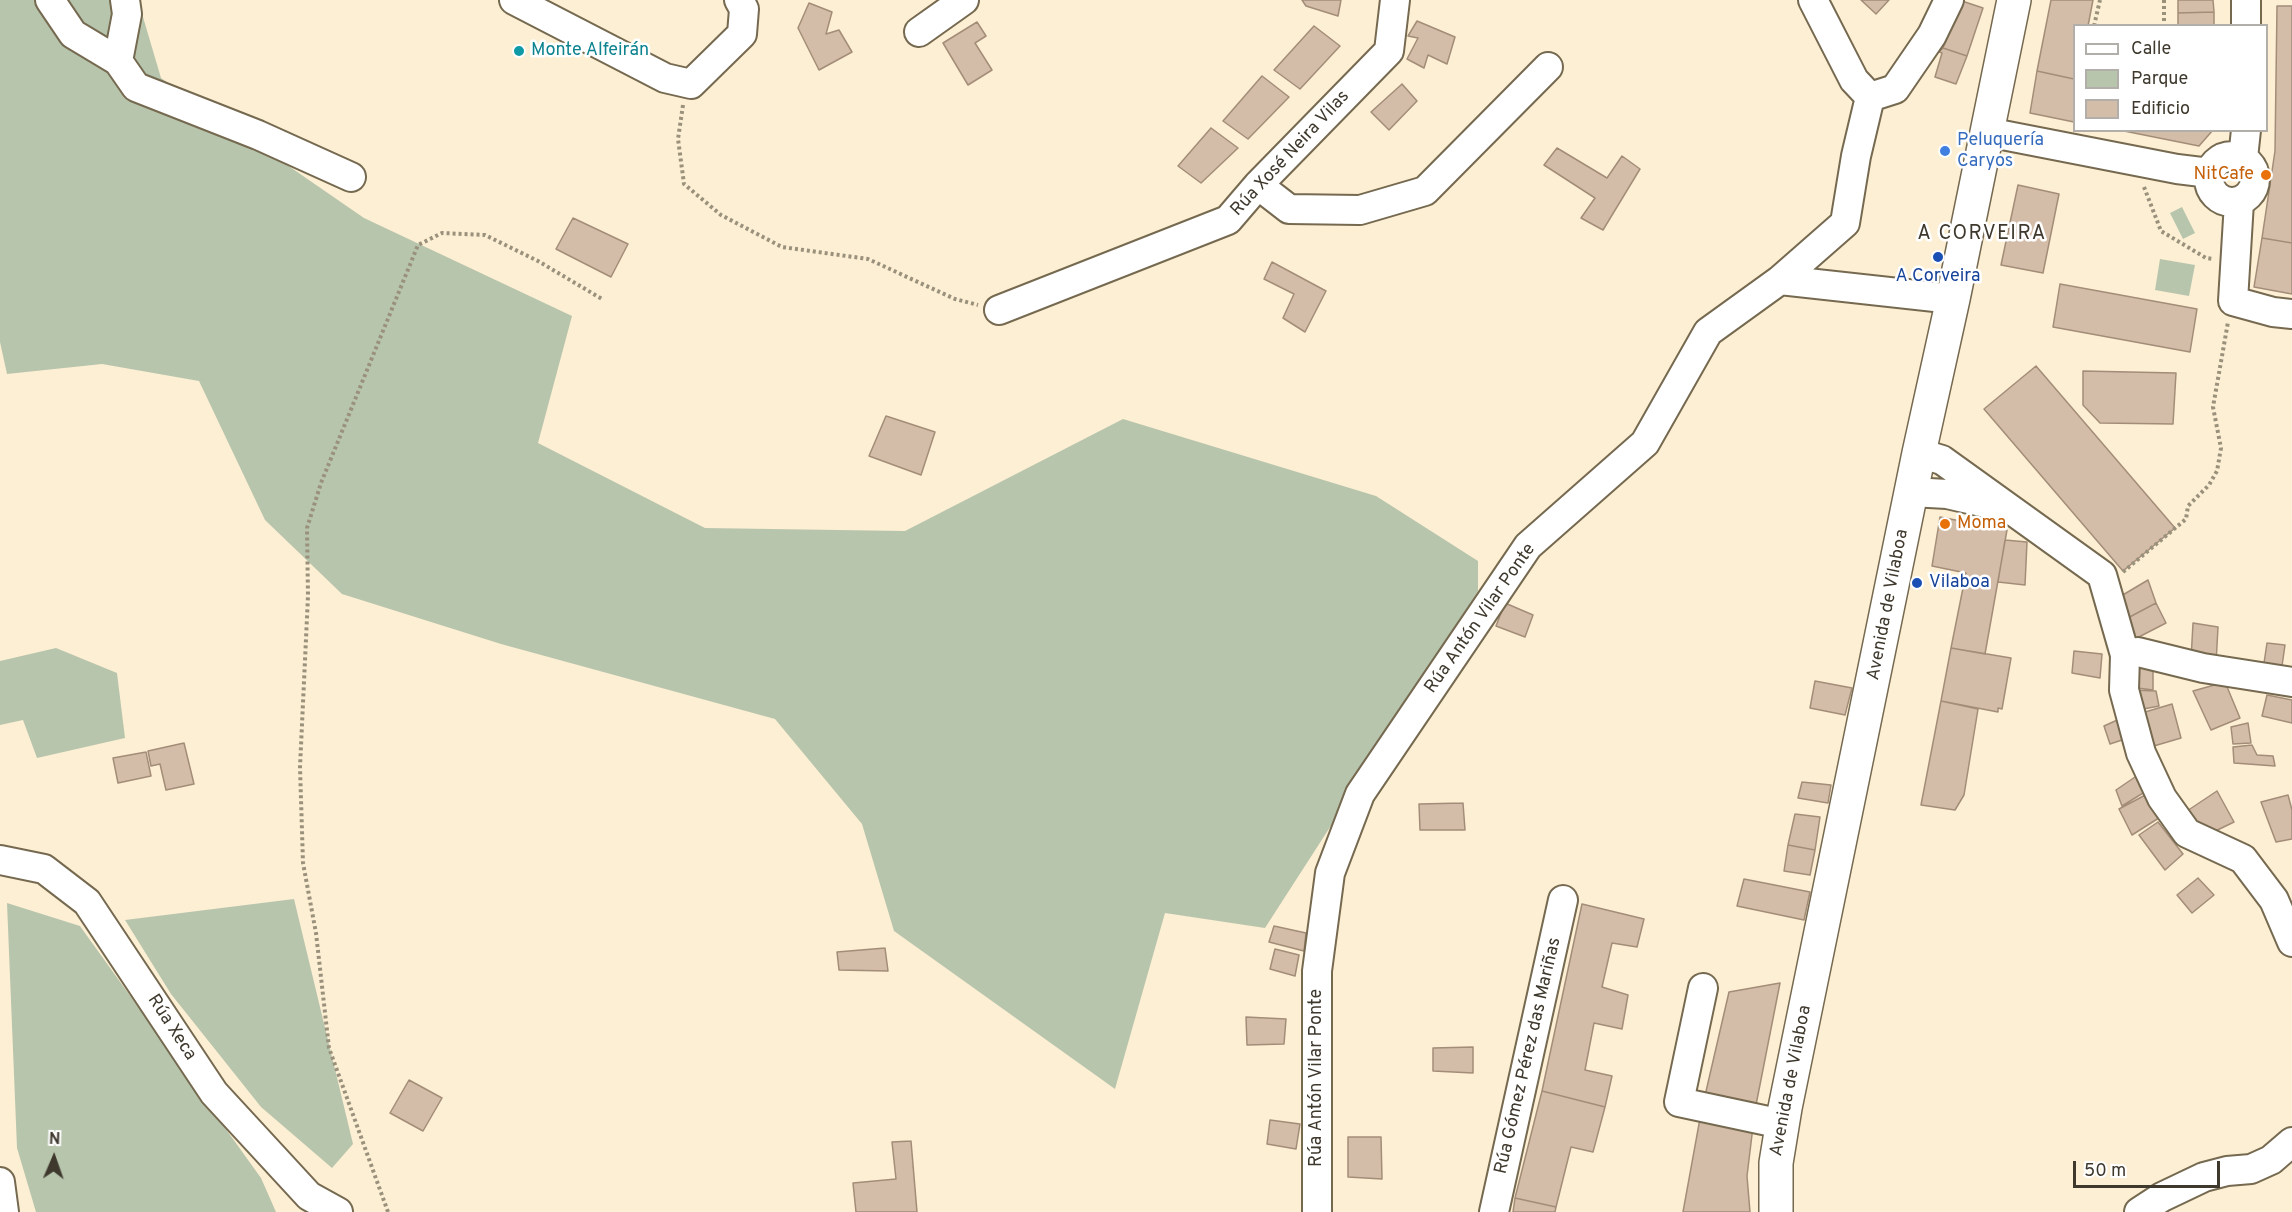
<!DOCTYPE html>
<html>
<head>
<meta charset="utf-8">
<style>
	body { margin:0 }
	#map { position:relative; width:2292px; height:1212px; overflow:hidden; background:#fdefd3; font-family:Overpass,sans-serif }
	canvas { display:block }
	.legend { position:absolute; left:2073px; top:24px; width:195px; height:108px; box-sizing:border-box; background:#fff; border:2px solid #b2afab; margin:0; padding:8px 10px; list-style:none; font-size:18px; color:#3e382d }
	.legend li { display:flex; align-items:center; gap:12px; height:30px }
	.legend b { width:30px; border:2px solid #b2afab }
	.north { position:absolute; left:24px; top:1128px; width:60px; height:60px; -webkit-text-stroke:4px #fff; paint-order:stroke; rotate:2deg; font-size:16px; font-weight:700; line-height:24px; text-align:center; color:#3e382d }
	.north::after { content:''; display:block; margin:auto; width:21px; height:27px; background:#3e382d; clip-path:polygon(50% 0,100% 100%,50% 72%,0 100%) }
	.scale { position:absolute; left:2073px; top:1161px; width:147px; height:27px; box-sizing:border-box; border:3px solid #3e382d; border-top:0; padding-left:8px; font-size:18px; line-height:21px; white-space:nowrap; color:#3e382d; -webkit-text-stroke:4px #fff; paint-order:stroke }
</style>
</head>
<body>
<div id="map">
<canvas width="2292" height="1212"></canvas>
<ul class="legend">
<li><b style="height:8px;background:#fff"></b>Calle</li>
<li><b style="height:16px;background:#b8c5ad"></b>Parque</li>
<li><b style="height:16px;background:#d4bda8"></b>Edificio</li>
</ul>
<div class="north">N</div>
<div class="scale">50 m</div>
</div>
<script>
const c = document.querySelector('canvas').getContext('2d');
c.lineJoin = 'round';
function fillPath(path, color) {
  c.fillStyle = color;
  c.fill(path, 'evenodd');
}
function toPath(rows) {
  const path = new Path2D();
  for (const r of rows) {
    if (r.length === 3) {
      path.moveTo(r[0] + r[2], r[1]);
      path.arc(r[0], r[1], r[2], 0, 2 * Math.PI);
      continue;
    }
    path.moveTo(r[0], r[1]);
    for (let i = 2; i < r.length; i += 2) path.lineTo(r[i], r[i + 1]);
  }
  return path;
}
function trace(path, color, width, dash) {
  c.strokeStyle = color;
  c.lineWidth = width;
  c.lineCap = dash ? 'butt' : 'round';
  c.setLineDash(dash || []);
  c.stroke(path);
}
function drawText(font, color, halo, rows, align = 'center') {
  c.font = font + ' Overpass,sans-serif';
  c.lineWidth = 5;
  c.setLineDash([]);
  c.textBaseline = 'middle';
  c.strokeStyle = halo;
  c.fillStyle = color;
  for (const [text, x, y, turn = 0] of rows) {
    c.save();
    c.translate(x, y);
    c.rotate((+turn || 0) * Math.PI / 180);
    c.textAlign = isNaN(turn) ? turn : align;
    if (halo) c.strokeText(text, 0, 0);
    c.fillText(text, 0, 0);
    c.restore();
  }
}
const green = toPath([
	[0,0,138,0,161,78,364,218,572,316,538,443,705,528,905,531,1123,419,1376,496,1478,561,1478,591,1372,762,1265,928,1165,913,1115,1089,894,931,862,824,775,719,501,644,342,594,265,520,199,381,102,364,7,374,0,342],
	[2182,207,2195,233,2183,239,2170,213],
	[2160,259,2195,265,2189,296,2155,290],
	[56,648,117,673,125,738,37,758,23,720,0,725,0,661],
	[294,899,353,1144,332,1168,261,1107,171,994,125,920],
	[7,903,80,926,261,1178,276,1212,36,1212,17,1148]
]);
const building = toPath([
	[1302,0,1341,0,1338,16,1306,6,1302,0],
	[1861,0,1889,0,1876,14,1861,0],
	[2051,0,2093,0,2088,26,2074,26,2074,79,2037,71,2051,0],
	[2178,0,2213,0,2214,12,2178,13,2178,0],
	[1962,1,1983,8,1967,56,1943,48,1962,1],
	[809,3,832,12,826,34,839,30,852,52,819,70,798,28,809,3],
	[2277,6,2292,6,2292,243,2262,238,2275,151,2277,6],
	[2214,12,2214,26,2178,26,2178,13,2214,12],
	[1417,21,1455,37,1447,64,1428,55,1424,68,1407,59,1418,38,1408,36,1417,21],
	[977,22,986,36,975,43,992,70,968,85,943,43,977,22],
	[1314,26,1340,46,1300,89,1274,70,1314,26],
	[1943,48,1967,56,1956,84,1935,77,1942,53,1939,52,1943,48],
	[2037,71,2074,79,2074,122,2030,113,2037,71],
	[1262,76,1289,97,1248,139,1223,121,1262,76],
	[1402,84,1417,101,1389,130,1371,112,1402,84],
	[1211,128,1238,148,1201,183,1178,166,1211,128],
	[2119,130,2213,130,2199,146,2119,130],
	[1557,148,1607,178,1622,156,1640,169,1603,230,1581,218,1595,198,1544,165,1557,148],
	[2018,185,2059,194,2043,273,2001,265,2018,185],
	[573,218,628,244,611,277,556,249,573,218],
	[2262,238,2292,243,2292,294,2254,287,2262,238],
	[1272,262,1326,291,1305,332,1283,318,1294,294,1264,279,1272,262],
	[2060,284,2197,309,2190,352,2053,327,2060,284],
	[2036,366,2175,528,2123,571,1984,409,2036,366],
	[2083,371,2176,373,2173,424,2100,423,2083,405,2083,371],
	[886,416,935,432,921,475,869,456,886,416],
	[1940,517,2007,530,1985,654,1951,648,1966,573,1932,566,1940,517],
	[2005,540,2027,542,2025,585,1998,582,2005,540],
	[2148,580,2156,603,2124,620,2116,599,2148,580],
	[1505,603,1533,615,1525,637,1496,626,1505,603],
	[2156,603,2166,623,2131,641,2124,620,2156,603],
	[2193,623,2218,627,2216,664,2191,660,2193,623],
	[2267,643,2285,645,2282,666,2264,663,2267,643],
	[1951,648,2011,658,2002,709,1998,708,1998,712,1941,701,1951,648],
	[2074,651,2102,654,2100,678,2072,673,2074,651],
	[2134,661,2153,663,2153,690,2130,687,2134,661],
	[1815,681,1852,688,1845,715,1810,708,1815,681],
	[2225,682,2240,718,2211,730,2193,691,2225,682],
	[2131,690,2156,691,2159,706,2133,711,2131,690],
	[2267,695,2292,700,2292,723,2262,716,2267,695],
	[1941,701,1978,709,1964,795,1955,810,1921,805,1941,701],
	[2172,704,2181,738,2147,748,2135,715,2172,704],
	[2124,717,2131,737,2110,744,2104,726,2124,717],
	[2248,723,2251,743,2233,744,2231,727,2248,723],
	[184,743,194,784,166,790,160,764,151,766,148,751,184,743],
	[2252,745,2257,755,2273,756,2275,766,2234,763,2233,747,2252,745],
	[146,752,151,776,118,783,113,758,146,752],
	[2138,775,2148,790,2122,806,2116,790,2138,775],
	[1802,782,1831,785,1828,803,1798,798,1802,782],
	[2217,791,2234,822,2203,837,2187,811,2217,791],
	[2151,792,2162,816,2132,835,2119,809,2151,792],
	[2288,795,2292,810,2292,839,2276,842,2261,802,2288,795],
	[1463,803,1465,830,1420,830,1419,804,1463,803],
	[1795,814,1820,817,1815,850,1788,845,1795,814],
	[2158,822,2183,854,2165,870,2139,835,2158,822],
	[1788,845,1815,850,1810,875,1784,871,1788,845],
	[2198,878,2214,895,2192,913,2177,895,2198,878],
	[1744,879,1810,892,1804,920,1737,906,1744,879],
	[1582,904,1644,919,1637,947,1612,943,1602,987,1628,995,1622,1029,1594,1023,1585,1070,1612,1076,1605,1107,1542,1091,1582,904],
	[1274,926,1306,933,1304,951,1269,942,1274,926],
	[885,948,888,971,839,970,837,952,885,948],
	[1275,949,1299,955,1295,976,1270,969,1275,949],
	[1780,983,1755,1110,1701,1113,1729,992,1780,983],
	[1246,1017,1286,1019,1284,1044,1247,1045,1246,1017],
	[1473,1047,1473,1073,1433,1071,1433,1048,1473,1047],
	[409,1080,442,1098,423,1131,390,1113,409,1080],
	[1542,1091,1605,1107,1593,1152,1571,1147,1556,1207,1515,1198,1542,1091],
	[1755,1110,1747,1176,1750,1212,1683,1212,1701,1113,1755,1110],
	[1270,1120,1300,1124,1296,1149,1267,1144,1270,1120],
	[1348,1137,1381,1137,1382,1179,1348,1177,1348,1137],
	[911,1141,917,1212,856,1212,853,1183,896,1179,892,1142,911,1141],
	[1515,1198,1556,1207,1555,1212,1513,1212,1515,1198]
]);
const path = toPath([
	[2164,0,2164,26],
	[2094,26,2100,0],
	[683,105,678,139,684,184,721,215,782,247,868,259,955,299,978,305],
	[2144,187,2161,231,2206,258,2213,259],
	[2123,572,2186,519,2188,506,2209,485,2217,471,2221,448,2213,407,2228,322],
	[388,1212,329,1048,316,933,303,863,300,767,308,596,307,528,321,483,418,245,442,233,485,235,538,261,602,299]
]);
const minor = toPath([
	[50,0,73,34,118,61,127,14,125,0],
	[514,0,665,78,691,84,742,34,744,9,739,0],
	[1813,0,1854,80,1870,97,1895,89,1932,35,1949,0],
	[2246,0,2246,26],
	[919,32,964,0],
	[118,61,136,87,258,135,351,177],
	[1987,132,2177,169,2210,173],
	[2232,179,23],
	[2243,158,2246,130],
	[1258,185,1289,209,1360,210,1425,191,1548,67],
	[2239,202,2233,301,2273,312,2292,314],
	[1780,280,1953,299],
	[999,310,1228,220,1258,185,1389,51,1395,0],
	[1919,453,1942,460,2102,575,2125,655,2124,690,2141,753,2162,798,2187,833,2243,859,2274,900,2292,942],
	[1911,492,1947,494,1982,502,1996,507],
	[2125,655,2138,652,2203,668,2292,682],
	[0,860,44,869,87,902,214,1093,309,1196,338,1212],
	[1703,988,1679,1102,1782,1124],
	[0,1182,4,1212],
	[1317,1212,1317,971,1330,873,1360,794,1528,546,1645,443,1708,332,1780,280,1845,223,1856,156,1870,97],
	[1494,1212,1563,900],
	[2139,1212,2162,1197,2204,1177,2227,1171,2251,1169,2271,1160,2292,1142]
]);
const highway = toPath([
	[1776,1212,1776,1163,1785,1108,1919,453,1953,299,2014,0]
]);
const markers = [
	[519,51,6,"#0f9aa8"],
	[1945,151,6,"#3f7fe0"],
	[2266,175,6,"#e8710a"],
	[1938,257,6,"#1a4fb4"],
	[1945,524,6,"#e8710a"],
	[1917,583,6,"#1a4fb4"]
];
const cultureNames = [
	["Monte Alfeirán",531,51]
];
const shopNames = [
	["Peluquería",1957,141],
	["Caryos",1957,162]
];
const streetNames = [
	["Rúa Xosé Neira Vilas",1291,154,-47],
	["Avenida de Vilaboa",1889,605,-79],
	["Rúa Antón Vilar Ponte",1481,619,-55],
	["Rúa Xeca",171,1028,57],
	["Rúa Gómez Pérez das Mariñas",1529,1056,-77],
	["Rúa Antón Vilar Ponte",1317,1078,-90],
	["Avenida de Vilaboa",1792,1081,-79]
];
const foodNames = [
	["NitCafe",2254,175],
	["Moma",1957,524,"left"]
];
const transitNames = [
	["A Corveira",1938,277],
	["Vilaboa",1929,583,"left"]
];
const neighbourhoodNames = [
	["A CORVEIRA",1982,235]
];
fillPath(green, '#b8c5ad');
fillPath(building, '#d4bda8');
trace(building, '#a38d79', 1.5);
trace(minor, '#756950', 32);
trace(highway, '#756950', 36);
trace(path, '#9a917d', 4, [3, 3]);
trace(minor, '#fff', 28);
trace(highway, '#fff', 33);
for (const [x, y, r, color] of markers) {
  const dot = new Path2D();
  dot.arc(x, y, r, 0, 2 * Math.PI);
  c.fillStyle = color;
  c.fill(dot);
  trace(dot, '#fff', 2);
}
drawText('18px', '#0d838f', '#fff', cultureNames, 'left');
drawText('18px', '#366cbe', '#fff', shopNames, 'left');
drawText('18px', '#3e382d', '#fff', streetNames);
drawText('18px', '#c56008', '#fff', foodNames, 'right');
drawText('18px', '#164399', '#fff', transitNames);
c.letterSpacing = '1.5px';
drawText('20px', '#3e382d', '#fff', neighbourhoodNames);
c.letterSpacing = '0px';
</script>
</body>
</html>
